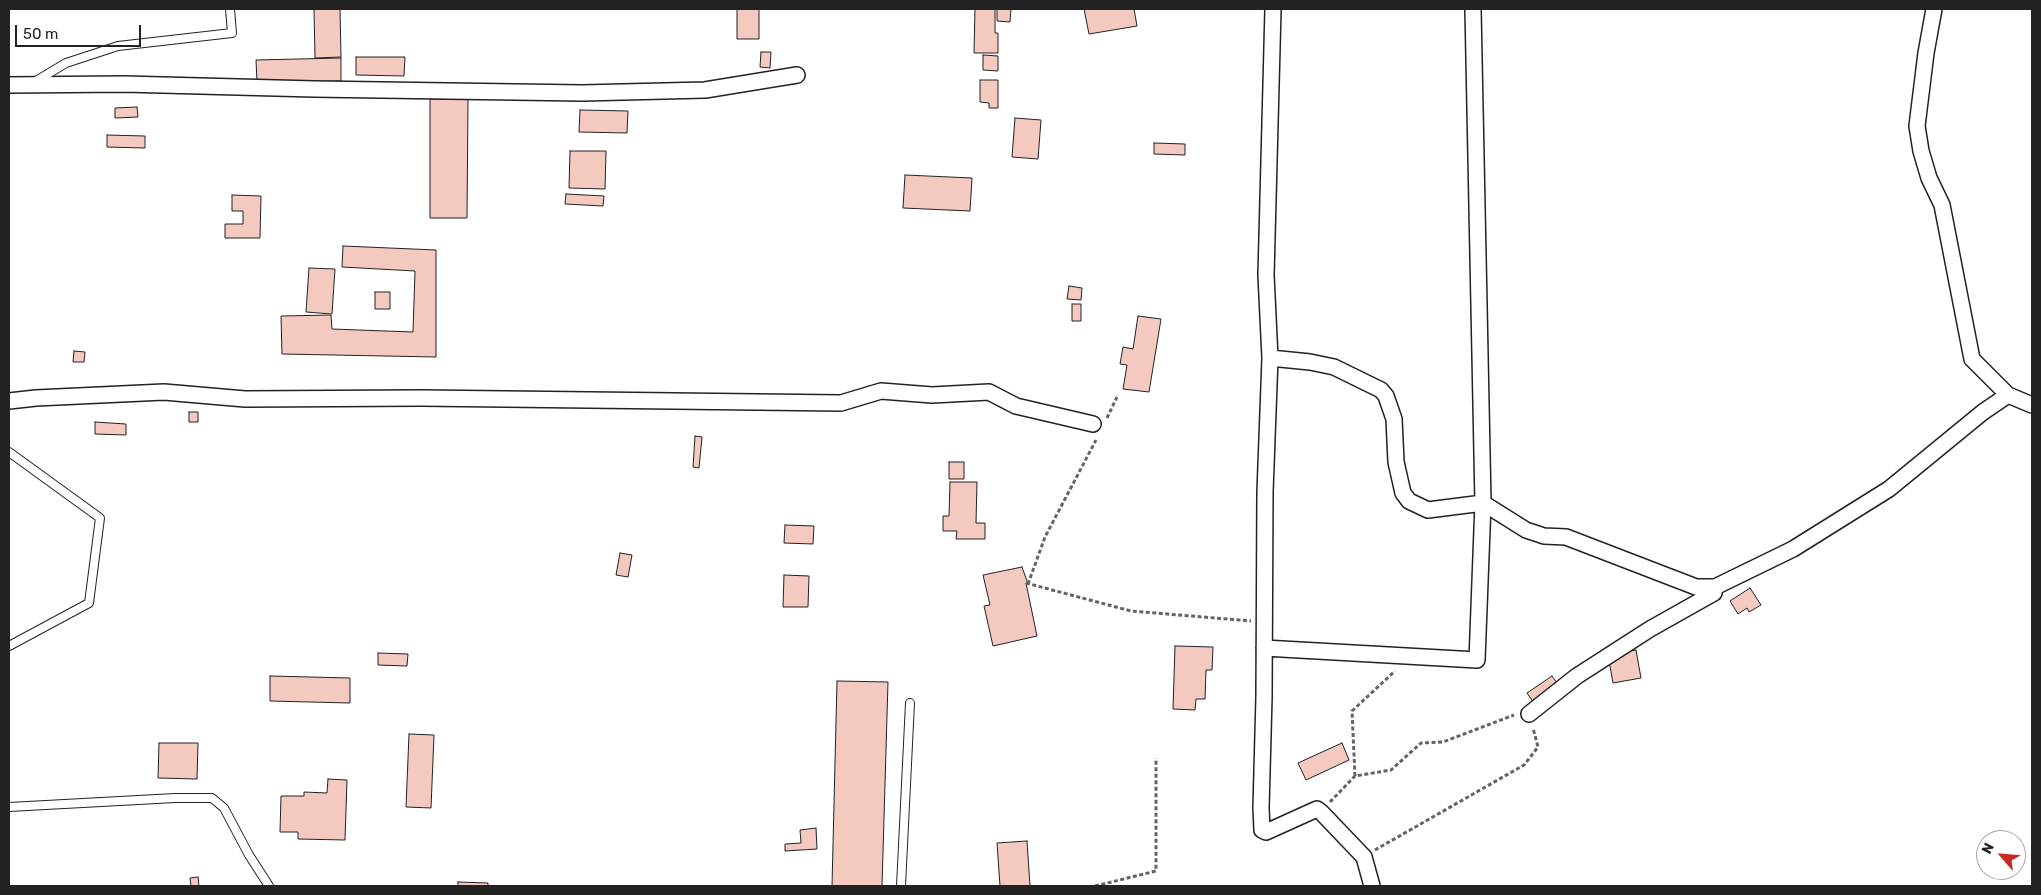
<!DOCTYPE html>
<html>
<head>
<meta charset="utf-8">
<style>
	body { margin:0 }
	#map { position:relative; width:2041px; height:895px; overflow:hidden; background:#fff; font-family:Rubik,sans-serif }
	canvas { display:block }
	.frame { position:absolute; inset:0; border:10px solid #222; pointer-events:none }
	.north { position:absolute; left:1976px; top:830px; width:50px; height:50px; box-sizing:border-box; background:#fff; border:1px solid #a7a7a7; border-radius:50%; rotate:297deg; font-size:14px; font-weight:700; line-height:20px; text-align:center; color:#222 }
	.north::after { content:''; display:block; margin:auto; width:18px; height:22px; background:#c62828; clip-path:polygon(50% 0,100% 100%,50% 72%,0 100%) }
	.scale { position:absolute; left:15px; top:25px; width:126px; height:22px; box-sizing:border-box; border:2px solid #222; border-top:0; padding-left:6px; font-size:15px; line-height:18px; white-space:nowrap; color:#222; -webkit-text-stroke:4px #fff; paint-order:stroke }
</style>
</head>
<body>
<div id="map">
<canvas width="2041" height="895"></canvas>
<div class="frame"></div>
<div class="north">N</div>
<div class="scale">50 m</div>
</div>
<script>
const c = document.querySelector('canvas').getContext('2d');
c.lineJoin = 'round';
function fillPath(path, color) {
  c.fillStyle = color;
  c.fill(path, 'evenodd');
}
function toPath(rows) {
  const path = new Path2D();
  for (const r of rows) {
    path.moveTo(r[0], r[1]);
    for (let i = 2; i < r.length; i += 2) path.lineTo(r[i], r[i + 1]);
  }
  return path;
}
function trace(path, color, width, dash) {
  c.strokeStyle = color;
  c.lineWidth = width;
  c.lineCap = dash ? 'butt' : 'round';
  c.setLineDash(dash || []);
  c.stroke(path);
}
const building = toPath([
	[314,9,340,9,341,57,315,58,314,9],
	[737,9,759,9,759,39,737,39,737,9],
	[975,9,995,9,995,33,998,33,998,53,974,53,975,9],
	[997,9,1011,9,1010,22,997,21,997,9],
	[1084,9,1134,9,1137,26,1089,34,1084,9],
	[761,52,771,52,770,68,760,67,761,52],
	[983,55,998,56,998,71,983,70,983,55],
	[356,57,405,57,404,76,356,75,356,57],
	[341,58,341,81,257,83,256,60,341,58],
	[980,80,998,80,998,108,989,108,989,103,980,102,980,80],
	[430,99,468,99,467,218,430,218,430,99],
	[137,107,138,117,115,118,115,108,137,107],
	[580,110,628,111,627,133,579,132,580,110],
	[1015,118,1041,120,1038,159,1012,157,1015,118],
	[107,135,145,136,145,148,107,147,107,135],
	[1154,143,1185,144,1185,155,1154,154,1154,143],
	[570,151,606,151,605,189,569,188,570,151],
	[905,175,972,178,970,211,903,208,905,175],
	[566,194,604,196,603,206,565,204,566,194],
	[232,195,261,196,260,238,225,238,225,224,243,224,243,211,232,211,232,195],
	[343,246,436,250,436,357,282,354,281,316,331,315,332,329,413,332,415,271,342,267,343,246],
	[309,268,335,269,332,314,306,312,309,268],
	[1069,286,1082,288,1081,300,1067,299,1069,286],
	[375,292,390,292,390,309,375,309,375,292],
	[1072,304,1081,304,1081,321,1072,321,1072,304],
	[1138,316,1161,319,1149,392,1123,389,1127,365,1120,364,1123,347,1133,349,1138,316],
	[74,351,85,352,84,362,73,362,74,351],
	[189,412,198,412,198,422,189,422,189,412],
	[95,422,126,424,126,435,95,434,95,422],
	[695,436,702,437,699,468,693,467,695,436],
	[949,462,964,462,964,479,949,479,949,462],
	[950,482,977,482,976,523,985,523,985,539,956,539,957,531,943,531,943,516,949,516,950,482],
	[785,525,814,526,813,544,784,543,785,525],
	[620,553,632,555,628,577,616,575,620,553],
	[1022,567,1028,584,1026,583,1037,636,993,646,984,606,990,605,983,575,1022,567],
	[784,575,809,576,808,607,783,607,784,575],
	[1750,588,1761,605,1749,612,1747,608,1738,614,1730,601,1750,588],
	[1175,646,1213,647,1212,670,1206,670,1205,699,1196,699,1195,710,1173,709,1175,646],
	[1636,650,1641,678,1613,683,1608,655,1636,650],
	[378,653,408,654,407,666,378,665,378,653],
	[270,676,350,678,350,703,270,701,270,676],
	[1552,676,1561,689,1536,706,1527,693,1552,676],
	[837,681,888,682,882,886,832,886,837,681],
	[409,734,434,735,431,808,406,807,409,734],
	[159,743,198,743,197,779,158,778,159,743],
	[1342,743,1349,760,1306,780,1298,763,1342,743],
	[328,779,347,780,345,840,298,839,298,832,280,832,281,796,304,796,304,792,327,793,328,779],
	[816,828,817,849,785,851,785,844,801,843,800,830,816,828],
	[1027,841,1030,886,1000,886,997,843,1027,841],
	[198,877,199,886,191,886,190,878,198,877],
	[458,882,488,883,488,886,458,886,458,882]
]);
const path = toPath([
	[1107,418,1117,397],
	[1026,583,1131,611,1251,621],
	[1028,584,1045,537,1096,440],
	[1355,776,1352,711,1395,671],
	[1330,802,1355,776,1391,770,1421,743,1443,742,1514,715],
	[1375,850,1524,765,1538,747,1533,728],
	[1095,886,1156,871,1156,758]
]);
const lane = toPath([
	[36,81,66,63,118,46,232,33,230,9],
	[9,452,100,518,89,603,9,646],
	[9,807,175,798,212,798,224,808,249,855,269,886],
	[901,886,910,703]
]);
const street = toPath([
	[1273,9,1266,275,1270,358,1265,492,1264,697,1261,808,1262,830,1266,832,1317,809,1321,812,1364,857,1372,886],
	[1934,9,1926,53,1917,126,1921,151,1929,178,1942,205,1972,359,2008,395],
	[9,85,124,84,314,89,582,93,705,90,797,75],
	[1270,358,1310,362,1334,367,1381,390,1386,396,1394,419,1396,462,1403,493,1409,501,1428,510,1483,503,1526,530,1544,536,1566,537,1696,587,1715,587,1793,549,1889,489,1983,412,2008,395,2032,405],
	[9,401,36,398,164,392,245,399,421,398,841,403,881,391,932,395,989,392,1016,406,1093,424],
	[1264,648,1477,660,1483,503,1473,9],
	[1529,714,1577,676,1650,629,1714,593,1715,587]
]);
fillPath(building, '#f3c9c0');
trace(building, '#222', 1);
trace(lane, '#222', 10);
trace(street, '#222', 18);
trace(path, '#646464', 3, [4, 2.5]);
trace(lane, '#fff', 8);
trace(street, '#fff', 15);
</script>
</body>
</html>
